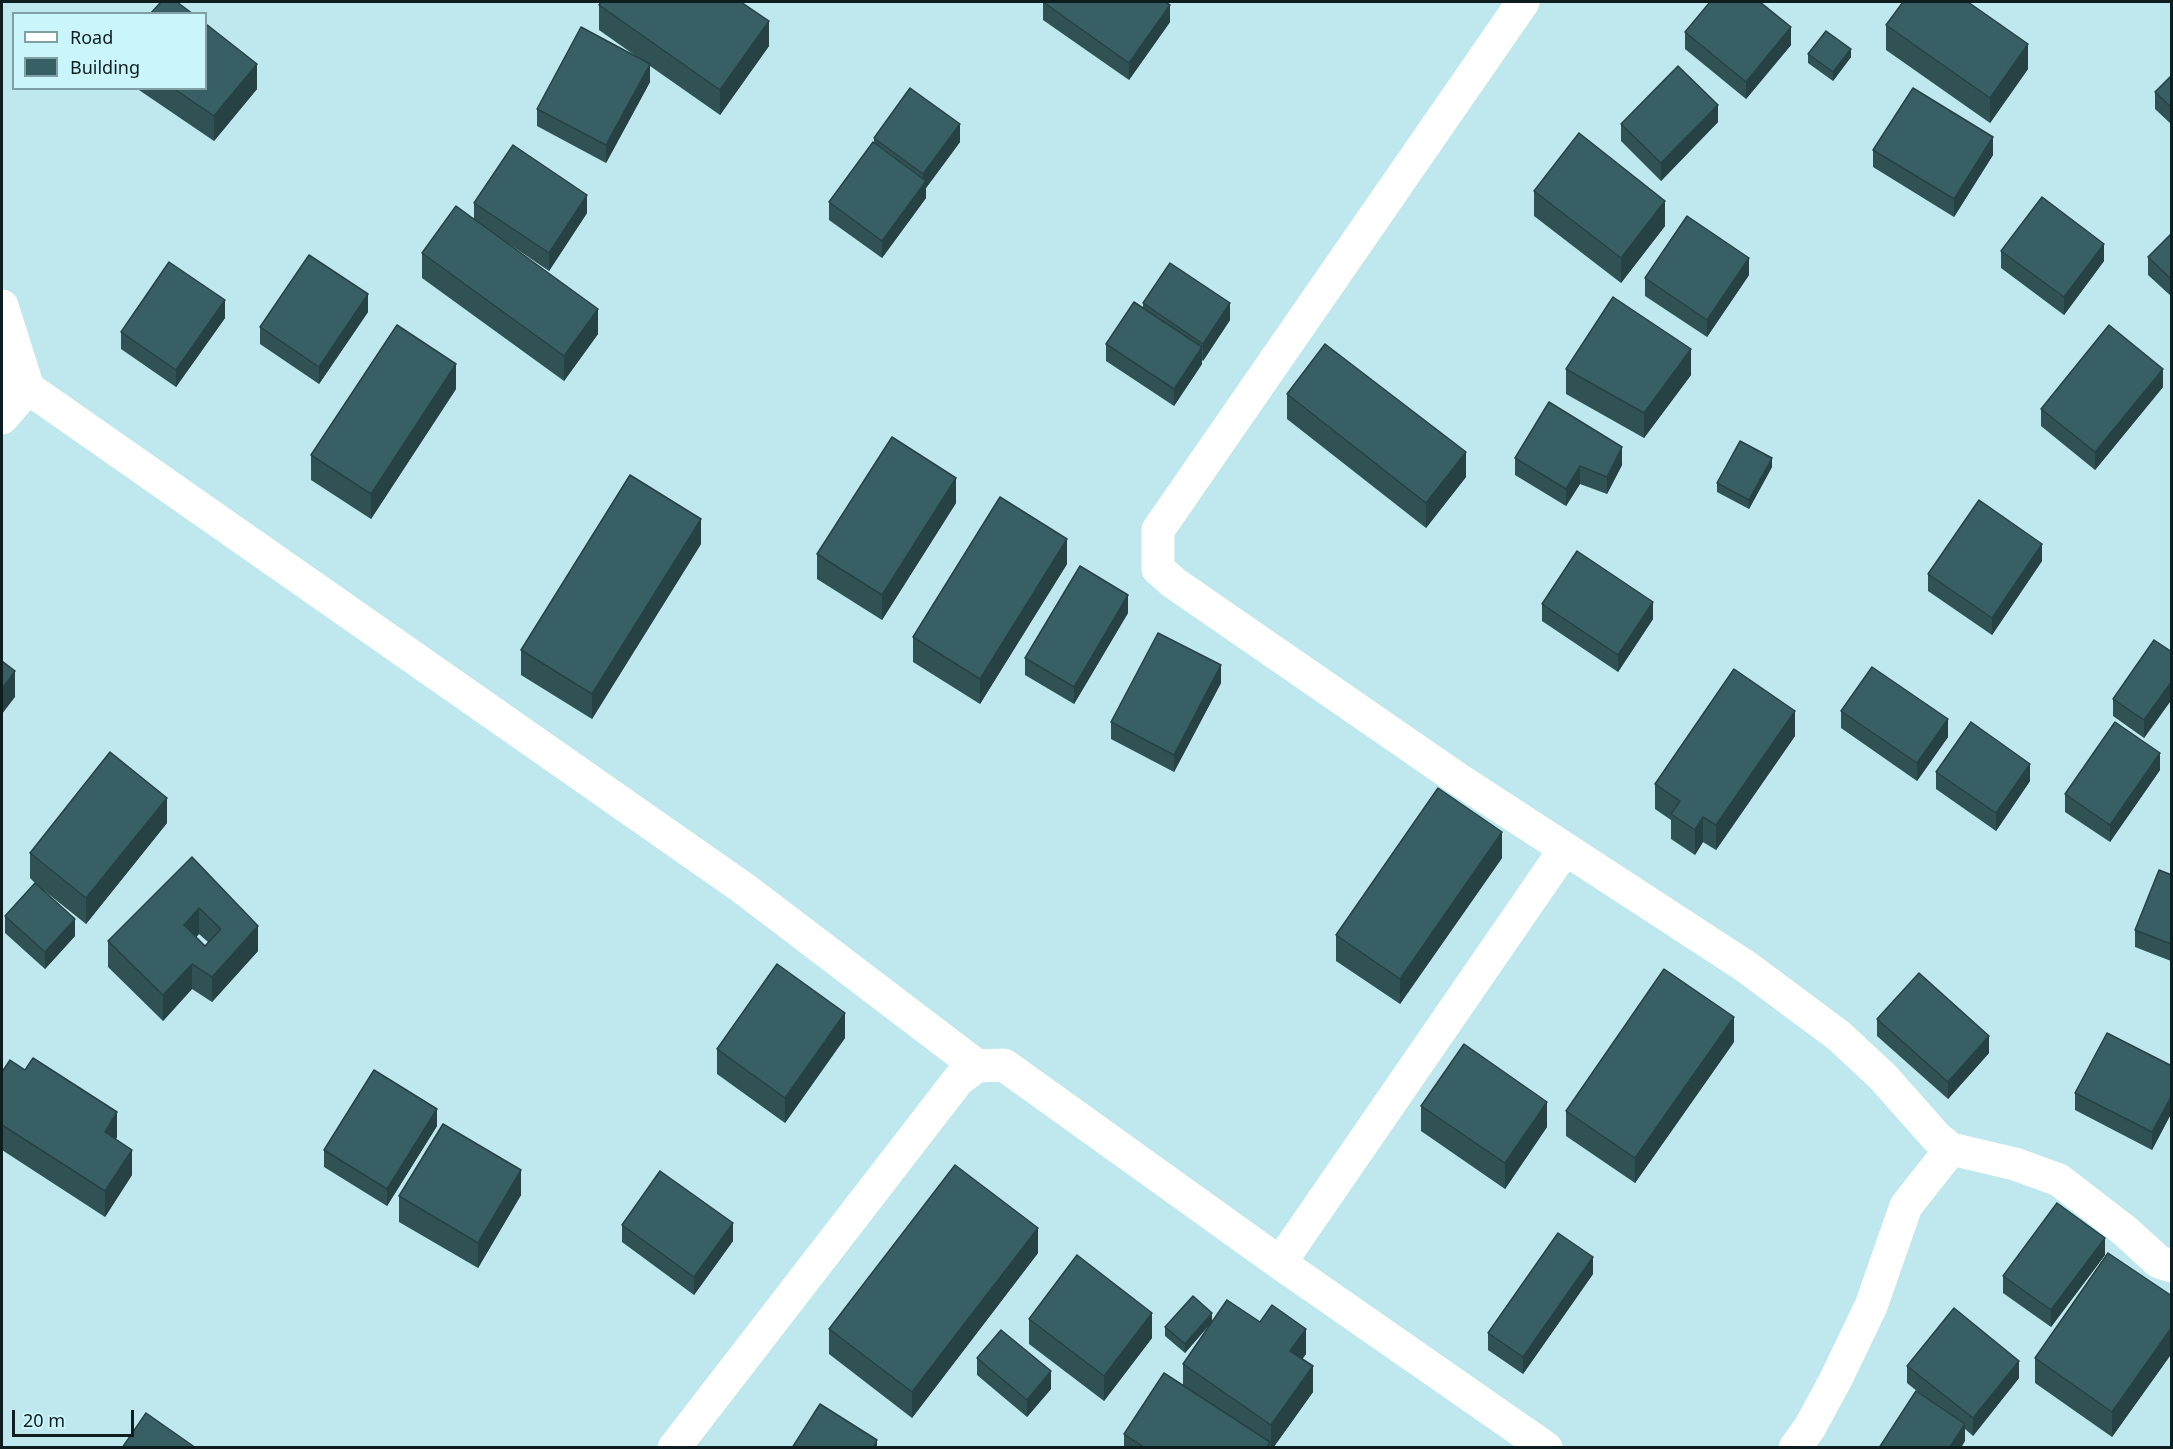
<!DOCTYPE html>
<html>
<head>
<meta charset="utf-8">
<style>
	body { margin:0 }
	#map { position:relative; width:2173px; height:1449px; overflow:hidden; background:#bee8ed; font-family:"Noto Sans",sans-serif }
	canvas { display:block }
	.frame { position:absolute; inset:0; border:3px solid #0e1e20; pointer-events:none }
	.legend { position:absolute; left:12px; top:12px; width:195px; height:78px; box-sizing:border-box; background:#caf6fb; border:2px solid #7fa0a3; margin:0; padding:8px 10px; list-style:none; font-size:18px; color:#0e1e20 }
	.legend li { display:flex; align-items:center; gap:12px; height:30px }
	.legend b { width:30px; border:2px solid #7fa0a3 }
	.scale { position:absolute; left:12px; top:1410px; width:122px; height:27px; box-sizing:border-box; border:3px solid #0e1e20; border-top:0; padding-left:8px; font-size:18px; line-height:21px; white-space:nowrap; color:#0e1e20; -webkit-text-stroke:4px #caf6fb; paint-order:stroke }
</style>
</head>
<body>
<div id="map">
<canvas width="2173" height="1449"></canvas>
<div class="frame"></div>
<ul class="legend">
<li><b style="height:8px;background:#fff"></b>Road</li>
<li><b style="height:16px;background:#385f63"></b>Building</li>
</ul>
<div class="scale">20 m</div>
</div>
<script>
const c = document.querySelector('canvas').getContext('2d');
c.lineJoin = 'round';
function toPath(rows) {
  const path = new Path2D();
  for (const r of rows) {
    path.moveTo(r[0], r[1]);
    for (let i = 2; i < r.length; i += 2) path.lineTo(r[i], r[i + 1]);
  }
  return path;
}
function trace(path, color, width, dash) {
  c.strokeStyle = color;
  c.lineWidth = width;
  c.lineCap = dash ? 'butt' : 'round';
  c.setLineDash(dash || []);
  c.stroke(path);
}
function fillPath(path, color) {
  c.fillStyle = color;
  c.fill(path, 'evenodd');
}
const street = toPath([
	[1523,2,1158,530,1158,569,1174,583,1458,779,1745,966,1839,1036,1883,1077,1937,1138,1951,1149,2015,1164,2059,1180,2125,1231,2159,1262,2172,1266],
	[2,306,28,388,743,888,977,1066],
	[2,418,28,388,9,377],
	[1280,1263,1565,849],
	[674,1448,959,1079,977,1066,1004,1065,1280,1263,1546,1448],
	[1795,1448,1810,1427,1836,1379,1871,1306,1906,1206,1951,1149]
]);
const wall = toPath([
	[1043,2,1170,22,1129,80,1043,20],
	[599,5,769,46,720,115,650,66,650,82,606,163,537,126,537,109,640,59,599,30],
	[1886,25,2028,69,1990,123,1886,50],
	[1685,32,1791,45,1746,99,1685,49],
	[1808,54,1851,57,1833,81,1808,63],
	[2172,75,2172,125,2155,109,2155,92],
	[136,88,206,88,257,89,214,141],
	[1718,122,1661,181,1621,141,1621,124],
	[874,138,960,142,926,188,926,198,882,258,829,220,829,202,874,142],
	[1873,150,1993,155,1954,217,1873,167],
	[1534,191,1665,226,1621,283,1534,216],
	[474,203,587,213,549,271,509,244,598,334,564,381,422,278,422,253,474,218],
	[2172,233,2172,297,2148,275,2148,257],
	[2001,251,2104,261,2064,315,2001,268],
	[1749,275,1707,337,1645,296,1645,278],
	[1143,303,1230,320,1203,361,1202,360,1202,364,1174,406,1106,361,1106,344,1143,308],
	[368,312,319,384,260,344,260,327],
	[225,318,176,387,121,349,121,332],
	[1566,369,1691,375,1644,438,1566,394],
	[2163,387,2095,470,2041,426,2041,409],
	[456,389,371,519,311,480,311,455],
	[1287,394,1466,477,1426,528,1287,419],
	[1515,458,1622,465,1607,494,1580,484,1566,506,1515,475],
	[1772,467,1749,509,1717,492,1717,483],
	[956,503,882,620,817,579,817,554],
	[701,544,592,719,521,675,521,650],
	[2042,561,1992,635,1928,591,1928,574],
	[1067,564,980,704,913,662,913,637],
	[1542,604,1653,619,1618,672,1542,621],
	[1128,613,1074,704,1025,675,1025,658],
	[2172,652,2172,699,2144,738,2113,716,2113,699],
	[1221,683,1174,772,1111,739,1111,722],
	[1841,711,1948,737,1917,781,1841,728],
	[1795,736,1716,850,1703,842,1695,855,1671,839,1671,820,1655,809,1655,784],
	[2160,770,2110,842,2065,812,2065,794],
	[1936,772,2030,781,1996,831,1936,789],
	[167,823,86,924,37,885,75,936,45,969,5,933,5,916,35,883,30,878,30,853],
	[192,857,258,951,212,1002,192,989,163,1021,108,967,108,941],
	[199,934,208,942,205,946,196,937],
	[1502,858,1400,1004,1336,961,1336,935],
	[2172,875,2171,961,2135,947,2135,930],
	[1877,1019,1989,1053,1948,1099,1877,1036],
	[845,1038,785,1123,717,1074,717,1049],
	[1734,1042,1635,1183,1566,1136,1566,1111],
	[2172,1066,2172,1112,2152,1150,2075,1110,2075,1093],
	[2,1072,117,1137,116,1139,132,1175,105,1217,2,1150],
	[1421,1106,1547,1127,1505,1189,1421,1131],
	[437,1126,387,1206,324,1167,324,1150],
	[521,1195,478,1268,399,1222,399,1196],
	[622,1225,733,1241,694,1295,622,1242],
	[1038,1253,912,1418,829,1354,829,1329],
	[2105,1255,2051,1327,2003,1293,2003,1276],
	[1593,1274,1523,1374,1488,1350,1488,1333],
	[2172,1296,2172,1353,2112,1437,2035,1383,2035,1358],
	[1029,1319,1152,1338,1104,1401,1029,1344],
	[1212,1322,1306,1354,1302,1359,1313,1392,1273,1448,1124,1448,1124,1434,1183,1385,1183,1364,1210,1324,1185,1353,1165,1336,1165,1327],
	[977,1358,1051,1389,1027,1417,977,1375],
	[1907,1366,2019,1378,1973,1436,1965,1429,1965,1441,1923,1396,1907,1383]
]);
const shadedWall = toPath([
	[1170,5,1170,22,1129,80,1129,63],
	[769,21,769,46,720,115,720,90],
	[1791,27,1791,45,1746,99,1746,82],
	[2028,44,2028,69,1990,123,1990,98],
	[1851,49,1851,57,1833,81,1833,72],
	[257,64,257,89,214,141,214,116],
	[650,64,650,82,606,163,606,145],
	[1718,105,1718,122,1661,181,1661,163],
	[960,124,960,142,926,188,926,198,882,258,882,241,923,185,923,174],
	[1993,137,1993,155,1954,217,1954,199],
	[587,195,587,213,549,271,549,253],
	[1665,201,1665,226,1621,283,1621,258],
	[2104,244,2104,261,2064,315,2064,297],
	[1749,258,1749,275,1707,337,1707,320],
	[368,294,368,312,319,384,319,367],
	[225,300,225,318,176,387,176,370],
	[1230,303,1230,320,1203,361,1203,344],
	[598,309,598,334,564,381,564,356],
	[1202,347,1202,364,1174,406,1174,389],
	[1691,349,1691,375,1644,438,1644,413],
	[456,364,456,389,371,519,371,494],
	[2163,369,2163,387,2095,470,2095,452],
	[1622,447,1622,465,1607,494,1607,477],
	[1466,452,1466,477,1426,528,1426,503],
	[1772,458,1772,467,1749,509,1749,500],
	[1580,466,1580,484,1566,506,1566,489],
	[956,478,956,503,882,620,882,595],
	[701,519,701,544,592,719,592,694],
	[1067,539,1067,564,980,704,980,679],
	[2042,544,2042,561,1992,635,1992,618],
	[1128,595,1128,613,1074,704,1074,687],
	[1653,602,1653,619,1618,672,1618,655],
	[1221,665,1221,683,1174,772,1174,755],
	[15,671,15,697,2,714,2,689],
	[2172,681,2172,699,2144,738,2144,720],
	[1795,711,1795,736,1716,850,1716,825],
	[1948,719,1948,737,1917,781,1917,763],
	[2160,753,2160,770,2110,842,2110,825],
	[2030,764,2030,781,1996,831,1996,813],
	[167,798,167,823,86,924,86,898],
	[1703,817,1703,842,1695,855,1695,830],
	[1502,832,1502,858,1400,1004,1400,979],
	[199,908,199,934,184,950,184,925],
	[75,919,75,936,45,969,45,952],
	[258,926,258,951,212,1002,212,977],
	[192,964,192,989,163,1021,163,995],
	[845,1013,845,1038,785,1123,785,1098],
	[1734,1017,1734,1042,1635,1183,1635,1158],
	[1989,1036,1989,1053,1948,1099,1948,1082],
	[2172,1095,2172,1112,2152,1150,2152,1132],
	[1547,1102,1547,1127,1505,1189,1505,1163],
	[437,1109,437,1126,387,1206,387,1189],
	[117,1112,117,1137,105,1158,105,1132],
	[132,1150,132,1175,105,1217,105,1191],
	[521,1170,521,1195,478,1268,478,1243],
	[733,1223,733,1241,694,1295,694,1277],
	[1038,1228,1038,1253,912,1418,912,1392],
	[2105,1238,2105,1255,2051,1327,2051,1310],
	[1593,1257,1593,1274,1523,1374,1523,1357],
	[1152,1313,1152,1338,1104,1401,1104,1376],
	[1212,1313,1212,1322,1185,1353,1185,1344],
	[2172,1327,2172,1353,2112,1437,2112,1412],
	[1306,1329,1306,1354,1290,1376,1290,1351],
	[2019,1361,2019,1378,1973,1436,1973,1418],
	[1313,1366,1313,1392,1273,1448,1271,1448,1271,1425],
	[1051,1371,1051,1389,1027,1417,1027,1400],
	[1965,1424,1965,1441,1961,1448,1949,1448],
	[877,1440,877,1448,873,1448]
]);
const building = toPath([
	[161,2,177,2,193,14,150,14,161,2],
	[601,2,741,2,769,21,720,90,599,5,601,2],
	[1043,2,1165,2,1170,5,1129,63,1043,2],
	[1710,2,1760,2,1791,27,1746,82,1685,32,1710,2],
	[1903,2,1968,2,2028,44,1990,98,1886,25,1903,2],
	[206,24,257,64,214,116,173,88,206,88,206,24],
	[581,27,650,64,606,145,537,109,581,27],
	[1826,31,1851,49,1833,72,1808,54,1826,31],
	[1678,66,1718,105,1661,163,1621,124,1678,66],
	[2172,75,2172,108,2155,92,2172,75],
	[910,88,960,124,923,174,874,138,910,88],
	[1913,88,1993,137,1954,199,1873,150,1913,88],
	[1579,133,1665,201,1621,258,1534,191,1579,133],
	[873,142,926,181,882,241,829,202,873,142],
	[513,145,587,195,549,253,474,203,513,145],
	[2042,197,2104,244,2064,297,2001,251,2042,197],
	[456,206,598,309,564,356,422,253,456,206],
	[1687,216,1749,258,1707,320,1645,278,1687,216],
	[2172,233,2172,280,2148,257,2172,233],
	[309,255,368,294,319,367,260,327,309,255],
	[169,262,225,300,176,370,121,332,169,262],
	[1170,263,1230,303,1203,344,1143,303,1170,263],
	[1613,297,1691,349,1644,413,1566,369,1613,297],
	[1134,302,1202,347,1174,389,1106,344,1134,302],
	[397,325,456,364,371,494,311,455,397,325],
	[2109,325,2163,369,2095,452,2041,409,2109,325],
	[1325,344,1466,452,1426,503,1287,394,1325,344],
	[1549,402,1622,447,1607,477,1580,466,1566,489,1515,458,1549,402],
	[892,437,956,478,882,595,817,554,892,437],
	[1740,441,1772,458,1749,500,1717,483,1740,441],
	[630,475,701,519,592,694,521,650,630,475],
	[1000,497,1067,539,980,679,913,637,1000,497],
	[1979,500,2042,544,1992,618,1928,574,1979,500],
	[1577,551,1653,602,1618,655,1542,604,1577,551],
	[1080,566,1128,595,1074,687,1025,658,1080,566],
	[1158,633,1221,665,1174,755,1111,722,1158,633],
	[2154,640,2172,652,2172,681,2144,720,2113,699,2154,640],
	[2,661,15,671,2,689,2,661],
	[1872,667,1948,719,1917,763,1841,711,1872,667],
	[1734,669,1795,711,1716,825,1703,817,1695,830,1671,814,1680,801,1655,784,1734,669],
	[1971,722,2030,764,1996,813,1936,772,1971,722],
	[2115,722,2160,753,2110,825,2065,794,2115,722],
	[110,752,167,798,86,898,30,853,110,752],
	[1438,788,1502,832,1400,979,1336,935,1438,788],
	[192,857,258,926,212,977,192,964,163,995,108,941,192,857],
	[199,908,221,929,205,946,184,925,199,908],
	[2159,870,2172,875,2171,944,2135,930,2159,870],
	[35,883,75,919,45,952,5,916,35,883],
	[777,964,845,1013,785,1098,717,1049,777,964],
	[1664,969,1734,1017,1635,1158,1566,1111,1664,969],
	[1919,973,1989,1036,1948,1082,1877,1019,1919,973],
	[2107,1033,2172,1066,2172,1095,2152,1132,2075,1093,2107,1033],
	[1464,1044,1547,1102,1505,1163,1421,1106,1464,1044],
	[33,1058,117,1112,105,1132,132,1150,105,1191,2,1125,2,1072,10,1060,25,1070,33,1058],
	[374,1070,437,1109,387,1189,324,1150,374,1070],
	[443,1124,521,1170,478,1243,399,1196,443,1124],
	[955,1165,1038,1228,912,1392,829,1329,955,1165],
	[660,1171,733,1223,694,1277,622,1225,660,1171],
	[2057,1203,2105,1238,2051,1310,2003,1276,2057,1203],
	[1558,1233,1593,1257,1523,1357,1488,1333,1558,1233],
	[2108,1253,2172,1296,2172,1327,2112,1412,2035,1358,2108,1253],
	[1077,1255,1152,1313,1104,1376,1029,1319,1077,1255],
	[1193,1296,1212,1313,1185,1344,1165,1327,1193,1296],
	[1227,1300,1260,1322,1272,1305,1306,1329,1290,1351,1313,1366,1271,1425,1183,1364,1227,1300],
	[1954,1308,2019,1361,1973,1418,1907,1366,1954,1308],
	[1001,1330,1051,1371,1027,1400,977,1358,1001,1330],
	[1164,1373,1270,1442,1266,1448,1145,1448,1124,1434,1164,1373],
	[1916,1391,1965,1424,1949,1448,1879,1448,1916,1391],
	[820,1404,877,1440,873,1448,792,1448,820,1404],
	[146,1413,196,1448,122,1448,146,1413]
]);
trace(street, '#fff', 33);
fillPath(wall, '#305255');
fillPath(shadedWall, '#274245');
fillPath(building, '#385f63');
trace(building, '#274245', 1.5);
</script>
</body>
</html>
